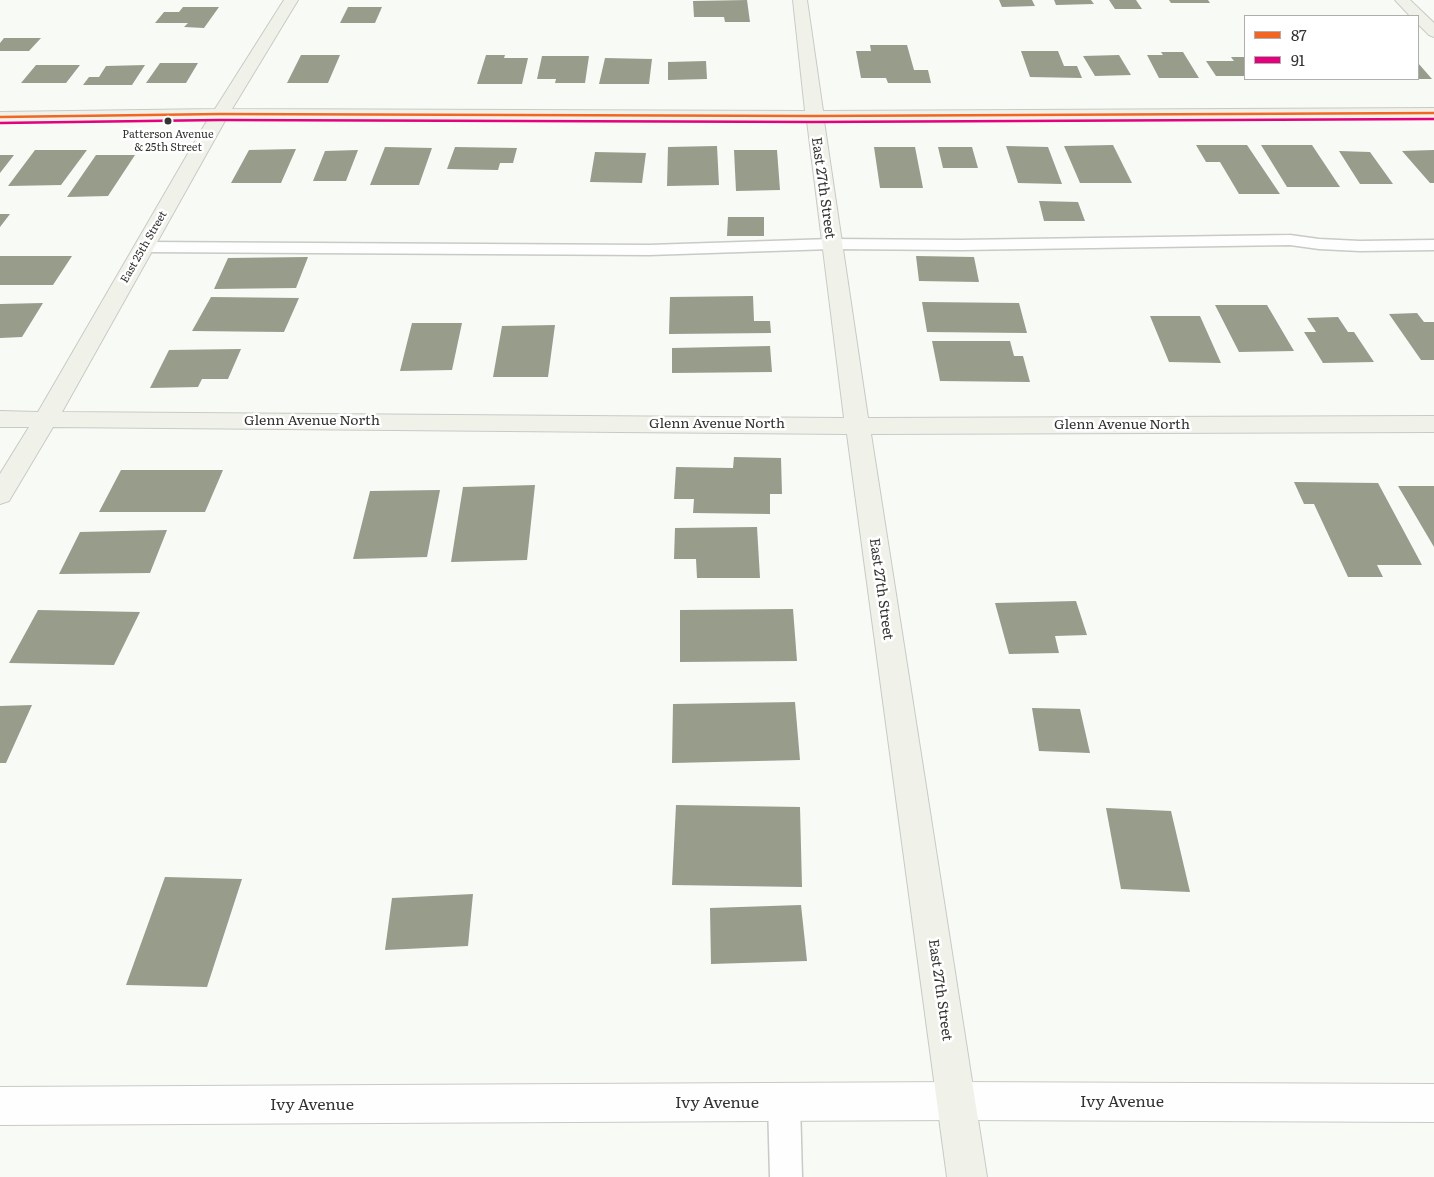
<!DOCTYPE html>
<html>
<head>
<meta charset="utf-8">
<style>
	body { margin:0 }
	#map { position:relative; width:1434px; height:1177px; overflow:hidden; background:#f8faf6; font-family:Literata,serif }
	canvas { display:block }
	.legend { position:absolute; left:1244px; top:15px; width:175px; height:65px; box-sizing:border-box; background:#fff; border:1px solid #adaead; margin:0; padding:6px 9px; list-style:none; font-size:15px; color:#333431 }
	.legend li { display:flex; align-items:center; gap:10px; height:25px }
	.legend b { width:25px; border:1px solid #adaead }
</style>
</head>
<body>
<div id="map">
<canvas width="1434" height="1177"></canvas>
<ul class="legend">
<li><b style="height:6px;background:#f26522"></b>87</li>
<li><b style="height:6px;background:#e5007d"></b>91</li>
</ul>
</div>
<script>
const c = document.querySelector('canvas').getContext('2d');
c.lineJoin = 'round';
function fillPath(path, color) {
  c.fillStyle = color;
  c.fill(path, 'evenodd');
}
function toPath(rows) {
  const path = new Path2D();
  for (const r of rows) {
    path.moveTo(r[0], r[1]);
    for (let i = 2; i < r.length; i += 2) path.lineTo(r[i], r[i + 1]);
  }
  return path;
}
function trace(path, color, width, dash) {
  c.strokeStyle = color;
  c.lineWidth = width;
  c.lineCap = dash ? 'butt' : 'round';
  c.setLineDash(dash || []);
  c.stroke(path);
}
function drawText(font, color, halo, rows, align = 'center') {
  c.font = font + ' Literata,serif';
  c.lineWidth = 5;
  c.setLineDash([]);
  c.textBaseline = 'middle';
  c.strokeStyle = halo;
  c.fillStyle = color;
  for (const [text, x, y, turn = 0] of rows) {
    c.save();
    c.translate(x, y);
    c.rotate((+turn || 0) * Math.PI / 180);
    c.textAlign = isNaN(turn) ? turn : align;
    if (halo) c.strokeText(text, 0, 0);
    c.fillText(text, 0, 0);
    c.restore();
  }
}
const building = toPath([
	[747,0,750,22,725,22,724,17,694,17,693,1],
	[999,0,1032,0,1035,6,1002,7],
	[1054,0,1091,0,1094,4,1056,5],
	[1109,0,1136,0,1142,9,1115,9],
	[1169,0,1208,0,1210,3,1171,3],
	[183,7,219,7,204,28,184,27,188,23,155,23,164,12,179,12],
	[348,7,382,7,375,23,340,23],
	[4,38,41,38,29,51,0,51,0,43],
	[870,45,907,45,914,70,928,70,931,83,888,83,886,78,861,78,856,51,871,51],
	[1021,51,1058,51,1064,66,1077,66,1082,78,1030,77],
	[1161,52,1183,52,1199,78,1159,78,1147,55,1163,55],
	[301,55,340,55,328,83,287,83],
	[486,55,505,55,504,58,528,58,522,84,477,84],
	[1119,55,1131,75,1095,76,1083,56],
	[542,56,589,56,585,83,555,83,556,79,537,79],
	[1231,57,1245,57,1245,76,1216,76,1206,61,1234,61],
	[605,58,652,59,649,84,599,84],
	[706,61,707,79,668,80,668,62],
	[160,63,198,63,186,83,146,83],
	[1418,63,1432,79,1418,79],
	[36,65,80,65,66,83,21,83],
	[145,65,132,85,83,85,89,77,99,77,106,66],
	[1113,145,1132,183,1080,183,1064,146],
	[1196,145,1247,145,1280,194,1239,194,1220,162,1206,162],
	[1261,145,1312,145,1340,187,1287,187],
	[717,146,719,185,667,186,668,147],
	[1006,146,1048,147,1062,184,1018,183],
	[385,147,432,148,419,185,370,185],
	[455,147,517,148,513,163,500,163,498,170,447,169],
	[874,147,915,147,923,188,880,188],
	[938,147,972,147,978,168,943,168],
	[296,149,281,183,231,183,249,150],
	[35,150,87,150,61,185,8,186],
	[358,150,346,181,313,181,325,151],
	[734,150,777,150,780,190,736,191],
	[1434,150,1434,183,1430,183,1402,151],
	[1339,151,1370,152,1393,184,1360,184],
	[595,152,646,153,642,183,590,182],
	[0,155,14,155,0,173],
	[96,155,135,155,108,196,67,197],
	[1039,201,1078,202,1085,221,1044,221],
	[0,214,10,214,0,227],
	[728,217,764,217,764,236,727,236],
	[0,256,72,256,53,285,0,285],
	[916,256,974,257,979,282,919,281],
	[308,257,296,288,214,289,228,258],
	[753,296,754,321,770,321,771,333,669,334,670,297],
	[211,297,299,298,284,332,192,331],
	[922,302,1019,303,1027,333,927,332],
	[43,303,22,337,0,338,0,304],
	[1215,305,1267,305,1294,351,1239,352],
	[1417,313,1424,322,1434,322,1434,360,1421,360,1389,314],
	[1150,316,1200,316,1221,363,1169,362],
	[1338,317,1348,332,1354,332,1374,362,1323,363,1304,332,1316,332,1307,318],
	[412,323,462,323,452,370,400,371],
	[555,325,548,377,493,377,502,326],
	[932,341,1010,341,1014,356,1023,356,1030,382,940,381],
	[770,346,772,372,672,373,672,348],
	[241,349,228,379,202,379,198,387,150,388,169,350],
	[734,457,781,458,782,494,770,494,770,514,693,513,694,499,674,499,676,467,733,468],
	[121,470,223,470,205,512,99,512],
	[1294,482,1378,483,1422,565,1377,565,1383,577,1348,577,1314,504,1304,504],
	[535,485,527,560,451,562,463,487],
	[1398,486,1434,486,1434,547],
	[440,490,427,557,353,559,370,491],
	[757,527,760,578,697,578,696,559,674,559,675,528],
	[167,530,150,573,59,574,80,532],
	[1076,601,1087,635,1055,636,1059,653,1009,654,995,603],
	[793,609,797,661,680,662,680,610],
	[38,610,140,612,114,665,9,663],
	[795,702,800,760,672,763,673,704],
	[32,705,6,763,0,763,0,706],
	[1032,708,1080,709,1090,753,1039,751],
	[676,805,800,807,802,887,672,885],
	[1106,808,1171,811,1190,892,1121,889],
	[165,877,242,879,207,987,126,985],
	[473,894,468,946,385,950,392,898],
	[801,905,807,961,711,964,710,908]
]);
const lane = toPath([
	[1290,235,1319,239,1360,241,1434,240,1434,250,1360,251,1319,249,1290,245,960,250,831,249,649,255,144,252,138,250,136,247,138,244,144,242,649,245,831,239,960,240,1290,235],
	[784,1086,795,1091,800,1102,802,1177,770,1177,768,1102,773,1091,784,1086]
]);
const street = toPath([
	[956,1082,1434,1084,1434,1122,956,1120,0,1125,0,1087,956,1082]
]);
const secondary = toPath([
	[284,0,298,0,232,109,805,111,793,0,807,0,823,111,1434,108,1434,118,824,121,868,418,1434,416,1434,432,871,434,987,1177,947,1177,847,434,53,427,9,501,0,504,0,474,29,427,0,427,0,411,38,412,208,119,0,122,0,112,215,109,284,0],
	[226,119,807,121,844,418,62,412,226,119],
	[1395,0,1410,0,1434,23,1434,37,1429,35,1418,24,1418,16,1410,16,1395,0]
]);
const bus1 = toPath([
	[0,117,220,114,813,116,1434,113]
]);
const bus2 = toPath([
	[0,123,220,120,813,122,1434,119]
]);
const markers = [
	[168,121,4.5,"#333431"]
];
const farBusnames = [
	["Patterson Avenue",168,135],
	["& 25th Street",168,148]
];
const farStreetnames = [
	["East 25th Street",144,247,-60]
];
const streetNames = [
	["East 27th Street",823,188,82],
	["Glenn Avenue North",312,421],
	["Glenn Avenue North",717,424],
	["Glenn Avenue North",1122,425],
	["East 27th Street",881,589,82],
	["East 27th Street",940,990,82]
];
const nearStreetnames = [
	["Ivy Avenue",1122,1102],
	["Ivy Avenue",717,1103],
	["Ivy Avenue",312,1105]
];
fillPath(building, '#979c8b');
trace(lane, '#c8cac6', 3);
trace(street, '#c8cac6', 2);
trace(secondary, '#c8cac6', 2);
fillPath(lane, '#fefefe');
fillPath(street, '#fefefe');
fillPath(secondary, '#f0f2ea');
trace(bus1, '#f26522', 2.5);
trace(bus2, '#e5007d', 2.5);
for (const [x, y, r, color] of markers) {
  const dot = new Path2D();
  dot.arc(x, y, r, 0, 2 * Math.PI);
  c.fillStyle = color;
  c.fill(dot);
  trace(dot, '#fff', 2);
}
drawText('11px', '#333431', '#fff', farBusnames);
drawText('11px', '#333431', '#fff', farStreetnames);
drawText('14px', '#333431', '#fff', streetNames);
drawText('16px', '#333431', '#fff', nearStreetnames);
</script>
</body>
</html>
